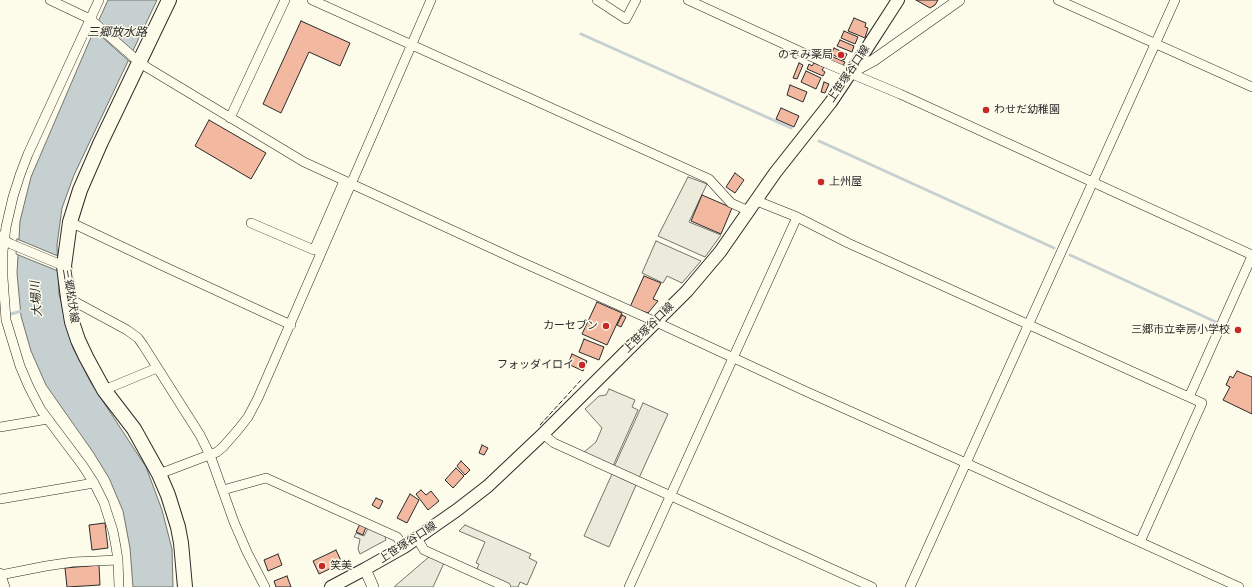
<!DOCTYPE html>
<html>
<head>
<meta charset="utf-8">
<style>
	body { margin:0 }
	canvas { display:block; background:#fdfbea }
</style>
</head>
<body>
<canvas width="1252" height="587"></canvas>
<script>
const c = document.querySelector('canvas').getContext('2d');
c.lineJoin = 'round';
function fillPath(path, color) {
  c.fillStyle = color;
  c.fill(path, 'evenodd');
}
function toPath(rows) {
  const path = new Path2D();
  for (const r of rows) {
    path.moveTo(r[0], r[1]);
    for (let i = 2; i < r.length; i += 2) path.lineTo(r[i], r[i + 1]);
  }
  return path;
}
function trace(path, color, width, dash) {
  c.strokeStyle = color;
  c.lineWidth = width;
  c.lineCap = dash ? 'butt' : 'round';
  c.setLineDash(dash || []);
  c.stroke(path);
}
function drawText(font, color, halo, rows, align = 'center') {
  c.font = font + ' "Roboto Condensed","Noto Sans JP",sans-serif';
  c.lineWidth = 3;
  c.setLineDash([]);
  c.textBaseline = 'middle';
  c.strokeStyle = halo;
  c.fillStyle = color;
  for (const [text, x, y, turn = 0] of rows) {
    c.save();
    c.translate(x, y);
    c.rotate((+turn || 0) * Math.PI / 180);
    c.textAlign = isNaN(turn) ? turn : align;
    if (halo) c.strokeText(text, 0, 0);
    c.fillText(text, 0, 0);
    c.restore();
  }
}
const parking = toPath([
	[688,177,707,184,689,222,721,235,705,257,658,236,688,177],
	[656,241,701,261,682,283,667,276,663,283,642,273,656,241],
	[609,389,635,400,632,407,638,410,613,466,583,453,596,442,602,428,585,409,599,396,606,395,609,389],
	[643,403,668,414,639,478,614,467,643,403],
	[612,474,636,485,609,547,584,536,612,474],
	[465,525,531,554,529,558,537,562,527,585,520,582,518,587,511,587,476,571,479,564,476,563,485,542,459,531,465,525],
	[368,528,385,536,386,540,360,554,358,549,360,539,354,537,356,533,364,536,368,528],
	[430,556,444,563,433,587,394,587,430,556]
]);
const water = toPath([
	[108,0,157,0,74,175,62,208,57,245,59,294,73,348,91,383,146,467,162,510,172,549,173,587,133,587,130,548,123,511,109,478,93,452,46,385,31,351,21,316,17,273,20,221,31,177,92,35,108,0]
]);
const pier = toPath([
	[94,25,134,53,130,62,93,29,94,25],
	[17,239,58,256,58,271,16,254,17,239]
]);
const stream = toPath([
	[581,34,791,128],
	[819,141,1054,248],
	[1070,255,1216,322],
	[11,314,25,310]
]);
const building = toPath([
	[916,0,938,0,935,5,930,8,916,0],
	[854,18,866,23,865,27,868,28,865,38,848,31,854,18],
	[301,21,350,43,340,66,309,52,281,113,263,104,301,21],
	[844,31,858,37,855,44,841,38,844,31],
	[840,40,854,46,852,52,837,46,840,40],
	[834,48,847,54,844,60,831,54,834,48],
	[833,57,845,62,842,68,830,63,833,57],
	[799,63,803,65,797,79,793,78,799,63],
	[814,63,824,67,822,70,825,72,823,76,807,69,809,64,812,66,814,63],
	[806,71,821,78,816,89,801,82,806,71],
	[824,82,829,84,825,93,821,92,824,82],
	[790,85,807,92,803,102,787,95,790,85],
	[781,108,799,116,794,127,776,119,781,108],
	[209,120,266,153,251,179,195,146,209,120],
	[735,173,744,180,735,193,726,187,735,173],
	[702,195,732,208,721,234,691,221,702,195],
	[644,276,661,283,653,299,658,301,648,313,630,307,644,276],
	[597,302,622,313,607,345,582,334,597,302],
	[622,315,626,317,621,327,617,325,622,315],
	[584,339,604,347,599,360,579,352,584,339],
	[572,354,587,361,583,371,568,364,572,354],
	[1237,371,1252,377,1252,414,1223,400,1230,387,1226,385,1230,376,1233,378,1237,371],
	[482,445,488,448,484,455,479,453,482,445],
	[461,461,470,470,465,475,457,466,461,461],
	[456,468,464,476,453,488,445,480,456,468],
	[421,490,426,495,431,491,439,501,428,510,416,494,421,490],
	[410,494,419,500,407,523,397,518,410,494],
	[376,498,383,501,379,509,372,505,376,498],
	[105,523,108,548,92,550,89,525,105,523],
	[360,524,366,527,363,535,356,532,360,524],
	[336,550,342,563,319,574,313,561,336,550],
	[278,554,282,565,268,571,264,560,278,554],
	[99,565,100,585,67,587,65,568,99,565],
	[287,576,291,587,276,587,274,581,287,576]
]);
const minor = toPath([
	[50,0,90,19,139,62,148,68,304,162,517,260,656,322,805,391,966,463,1239,587],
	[99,0,28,154,20,175,13,197,6,227,3,251,3,278,6,320,20,366,29,387,41,410,83,466,94,483,104,503,113,531,116,547,118,560,119,587],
	[312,0,709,179,731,203,749,211],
	[597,0,626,19,636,0],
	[688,0,821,61,900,94,1252,255],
	[1058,0,1252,87],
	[230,118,285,0],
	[757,201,797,217,848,243,1202,403,1140,542],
	[70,222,163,266,291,325],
	[251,223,314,250,344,181],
	[3,235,6,241,11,244,64,266],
	[68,298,127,330,138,338,143,345,200,435,210,455,234,522,247,552,265,587],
	[104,390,157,368],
	[1189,397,1252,256],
	[0,427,48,419],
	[543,434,554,443,872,587],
	[159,474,217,452,223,447,237,431,248,417,258,398,431,0],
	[223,490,266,478,397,537,404,547],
	[0,499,94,483],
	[417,538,424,550,506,587],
	[0,573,5,587],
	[0,575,46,566,73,562,118,560],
	[629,587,797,217],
	[910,587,1175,0]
]);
const tertiary = toPath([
	[850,73,874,60,959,0],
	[365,569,373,587]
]);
const secondary = toPath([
	[331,587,365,569,404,547,457,510,488,486,543,434,687,291,720,252,775,173,831,102,867,48,898,0]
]);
const primary = toPath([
	[169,0,100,144,80,190,70,222,64,266,68,298,72,322,78,340,86,357,104,390,134,429,159,474,168,495,178,527,181,543,185,587]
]);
const fence = toPath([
	[540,425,581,380]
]);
const markers = [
	[841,55,4,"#c62828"],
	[986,110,4,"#c62828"],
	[821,182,4,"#c62828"],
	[606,326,4,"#c62828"],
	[1238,330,4,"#c62828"],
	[582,365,4,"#c62828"],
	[322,566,4,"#c62828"]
];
const poiNames = [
	["のぞみ薬局",833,55],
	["わせだ幼稚園",994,110,"left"],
	["上州屋",829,182,"left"],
	["カーセブン",598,326],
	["三郷市立幸房小学校",1230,330],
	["フォッダイロイ",574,365],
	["笑美",330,566,"left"]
];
const streetNames = [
	["上笹塚谷口線",849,74,-56],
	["三郷松伏線",70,296,81],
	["上笹塚谷口線",649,328,-45],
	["上笹塚谷口線",408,543,-33]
];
const waterNames = [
	["三郷放水路",117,33],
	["大場川",37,299,-94]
];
fillPath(parking, '#eceadb');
trace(parking, '#74746e', 1);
fillPath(water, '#c7d0d0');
trace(water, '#74746e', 1);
fillPath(pier, '#fdfbea');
trace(pier, '#74746e', 1);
trace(stream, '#c7d0d0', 3);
fillPath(building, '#f2b8a0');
trace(building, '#2b2b2b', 1);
trace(minor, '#2b2b2b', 10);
trace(tertiary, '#2b2b2b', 12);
trace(secondary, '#2b2b2b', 14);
trace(primary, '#2b2b2b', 16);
trace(minor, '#fdfbea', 9);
trace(tertiary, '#fdfbea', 11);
trace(secondary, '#fdfbea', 12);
trace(primary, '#fdfbea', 14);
trace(fence, '#2b2b2b', 1, [5, 2]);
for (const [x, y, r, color] of markers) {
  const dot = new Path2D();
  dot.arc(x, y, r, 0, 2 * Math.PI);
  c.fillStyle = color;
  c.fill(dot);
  trace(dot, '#fdfbea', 1.5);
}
drawText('11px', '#2b2b2b', '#fdfbea', poiNames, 'right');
drawText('11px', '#2b2b2b', '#fdfbea', streetNames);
drawText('italic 12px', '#2b2b2b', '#fdfbea', waterNames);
</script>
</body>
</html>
